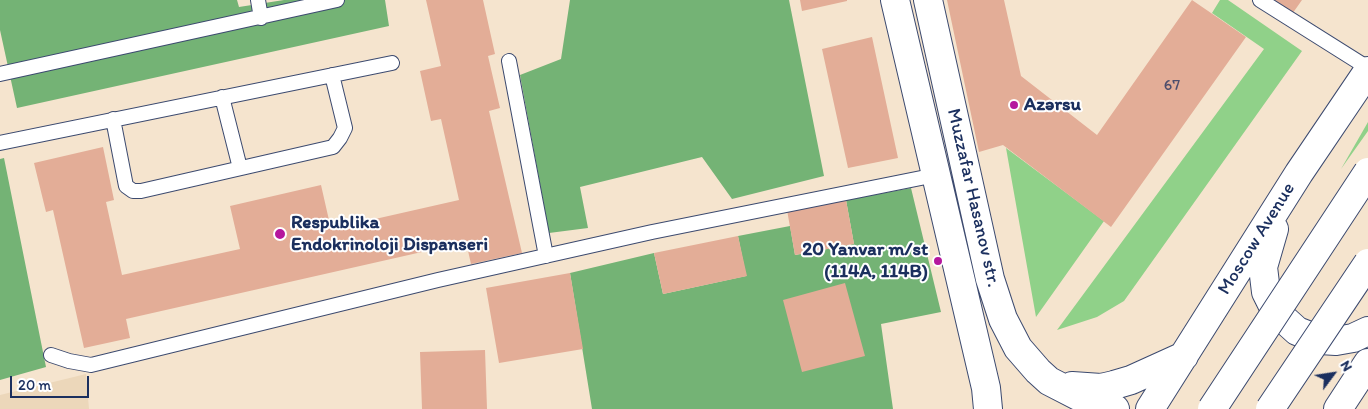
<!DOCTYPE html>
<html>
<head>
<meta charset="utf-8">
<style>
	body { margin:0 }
	#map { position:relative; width:1368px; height:409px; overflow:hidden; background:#f5e4ce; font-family:Itim,sans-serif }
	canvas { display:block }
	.north { position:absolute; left:1308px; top:349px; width:50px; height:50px; -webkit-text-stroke:4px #fff; paint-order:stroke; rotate:59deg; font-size:14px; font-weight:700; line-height:20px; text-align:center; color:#1b2f5e }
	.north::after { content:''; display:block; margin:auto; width:18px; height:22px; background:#1b2f5e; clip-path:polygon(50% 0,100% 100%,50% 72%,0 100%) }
	.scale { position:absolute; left:10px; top:376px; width:79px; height:22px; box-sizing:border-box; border:2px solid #1b2f5e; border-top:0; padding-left:6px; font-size:15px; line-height:18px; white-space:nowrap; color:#1b2f5e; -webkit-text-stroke:4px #fff; paint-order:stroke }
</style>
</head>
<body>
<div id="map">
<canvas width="1368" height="409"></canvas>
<div class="north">N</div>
<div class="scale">20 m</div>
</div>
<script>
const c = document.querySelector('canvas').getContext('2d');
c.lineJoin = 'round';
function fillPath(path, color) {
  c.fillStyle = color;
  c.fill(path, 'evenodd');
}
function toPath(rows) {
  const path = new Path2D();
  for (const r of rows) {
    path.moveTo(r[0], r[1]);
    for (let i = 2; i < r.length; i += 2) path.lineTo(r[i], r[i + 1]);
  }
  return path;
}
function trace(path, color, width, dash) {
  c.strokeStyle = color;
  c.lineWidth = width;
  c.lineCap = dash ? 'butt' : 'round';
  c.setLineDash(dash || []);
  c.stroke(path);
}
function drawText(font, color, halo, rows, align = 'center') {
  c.font = font + ' Itim,sans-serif';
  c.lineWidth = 4;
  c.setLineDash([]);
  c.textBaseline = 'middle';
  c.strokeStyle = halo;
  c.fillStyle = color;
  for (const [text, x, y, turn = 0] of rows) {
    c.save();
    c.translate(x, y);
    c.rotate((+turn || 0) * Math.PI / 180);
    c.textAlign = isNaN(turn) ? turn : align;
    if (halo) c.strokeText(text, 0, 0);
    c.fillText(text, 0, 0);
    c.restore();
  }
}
const built = toPath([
	[86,374,89,409,0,409,0,395]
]);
const green = toPath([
	[1220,0,1228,0,1302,51,1124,301,1097,317,1057,330,1264,49,1212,13],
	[1368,122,1368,131,1341,169],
	[1006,148,1104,221,1036,317]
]);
const forest = toPath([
	[0,0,237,0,239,7,284,0,385,0,389,26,17,108,0,30],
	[570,0,789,0,824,176,732,199,702,157,580,187,588,228,549,233,520,75,561,59],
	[4,158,46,367,0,380,0,159],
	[911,188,941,312,881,324,893,409,592,409,570,273,654,253,663,294,746,276,738,236,790,226,795,255,854,244,846,200]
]);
const building = toPath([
	[426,0,483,0,495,54,488,56,500,108,489,111,522,253,471,264,466,242,126,319,130,338,84,348,53,210,46,212,34,163,103,147,114,200,106,202,122,275,240,249,230,206,321,185,331,229,459,200,441,119,431,121,420,71,441,66],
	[800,0,847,0,847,1,802,11],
	[947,0,1004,0,1021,76,1097,135,1192,0,1246,37,1111,227,1003,145,979,152],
	[1266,0,1302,0,1290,17],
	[872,37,898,158,848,168,822,49],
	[846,200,854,244,795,255,787,210],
	[738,236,747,276,663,294,654,253],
	[570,273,583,349,499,363,486,288],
	[845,283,865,356,802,372,783,300],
	[485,350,487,409,422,409,420,352]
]);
const lane = toPath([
	[258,0,261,18],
	[1260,0,1368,68],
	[509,61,546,256],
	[0,74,337,0],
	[222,97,240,168],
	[113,119,126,186,133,191,141,191,333,147,340,138,345,128,332,75],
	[0,143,392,63],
	[51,355,69,361,91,365,438,280,652,232,936,175]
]);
const secondary = toPath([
	[895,0,986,388,988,409],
	[928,0,990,279,1003,319,1018,348,1038,371,1049,381,1084,399,1115,409],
	[1274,229,1263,267,1266,292,1276,312,1297,331,1320,340,1336,341,1353,338,1368,331],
	[1072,386,1101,388,1114,385,1131,380,1184,356],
	[1150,409,1299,173,1368,71],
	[1338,409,1368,363]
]);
const highwayBridge = toPath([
	[1212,409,1368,172],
	[1270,409,1368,263]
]);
const markers = [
	[1014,105,5,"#b5179e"],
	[280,234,6,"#b5179e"],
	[938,261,5,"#b5179e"]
];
const numberNames = [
	["67",1172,86]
];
const poiNames = [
	["Azərsu",1024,105],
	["Respublika",291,223],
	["Endokrinoloji Dispanseri",291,245],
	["20 Yanvar m/st",928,250,"right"],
	["(114A, 114B)",928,272,"right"]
];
const streetNames = [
	["Muzzafar Hasanov str.",973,198,77],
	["Moscow Avenue",1257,239,-58]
];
fillPath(built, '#ecd7ba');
fillPath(green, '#90d189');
fillPath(forest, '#74b375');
fillPath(building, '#e3ad97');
trace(lane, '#3c4a6f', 16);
trace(secondary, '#3c4a6f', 30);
trace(lane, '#fff', 14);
trace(secondary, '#fff', 28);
trace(highwayBridge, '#3c4a6f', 30, []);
trace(highwayBridge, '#fff', 28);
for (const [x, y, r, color] of markers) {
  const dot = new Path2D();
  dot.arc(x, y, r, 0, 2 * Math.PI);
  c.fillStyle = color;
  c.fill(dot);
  trace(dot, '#fff', 2);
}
drawText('16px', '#4d4e6c', null, numberNames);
drawText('bold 19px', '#1b2f5e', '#fff', poiNames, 'left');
drawText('19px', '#1b2f5e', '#fff', streetNames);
</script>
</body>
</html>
